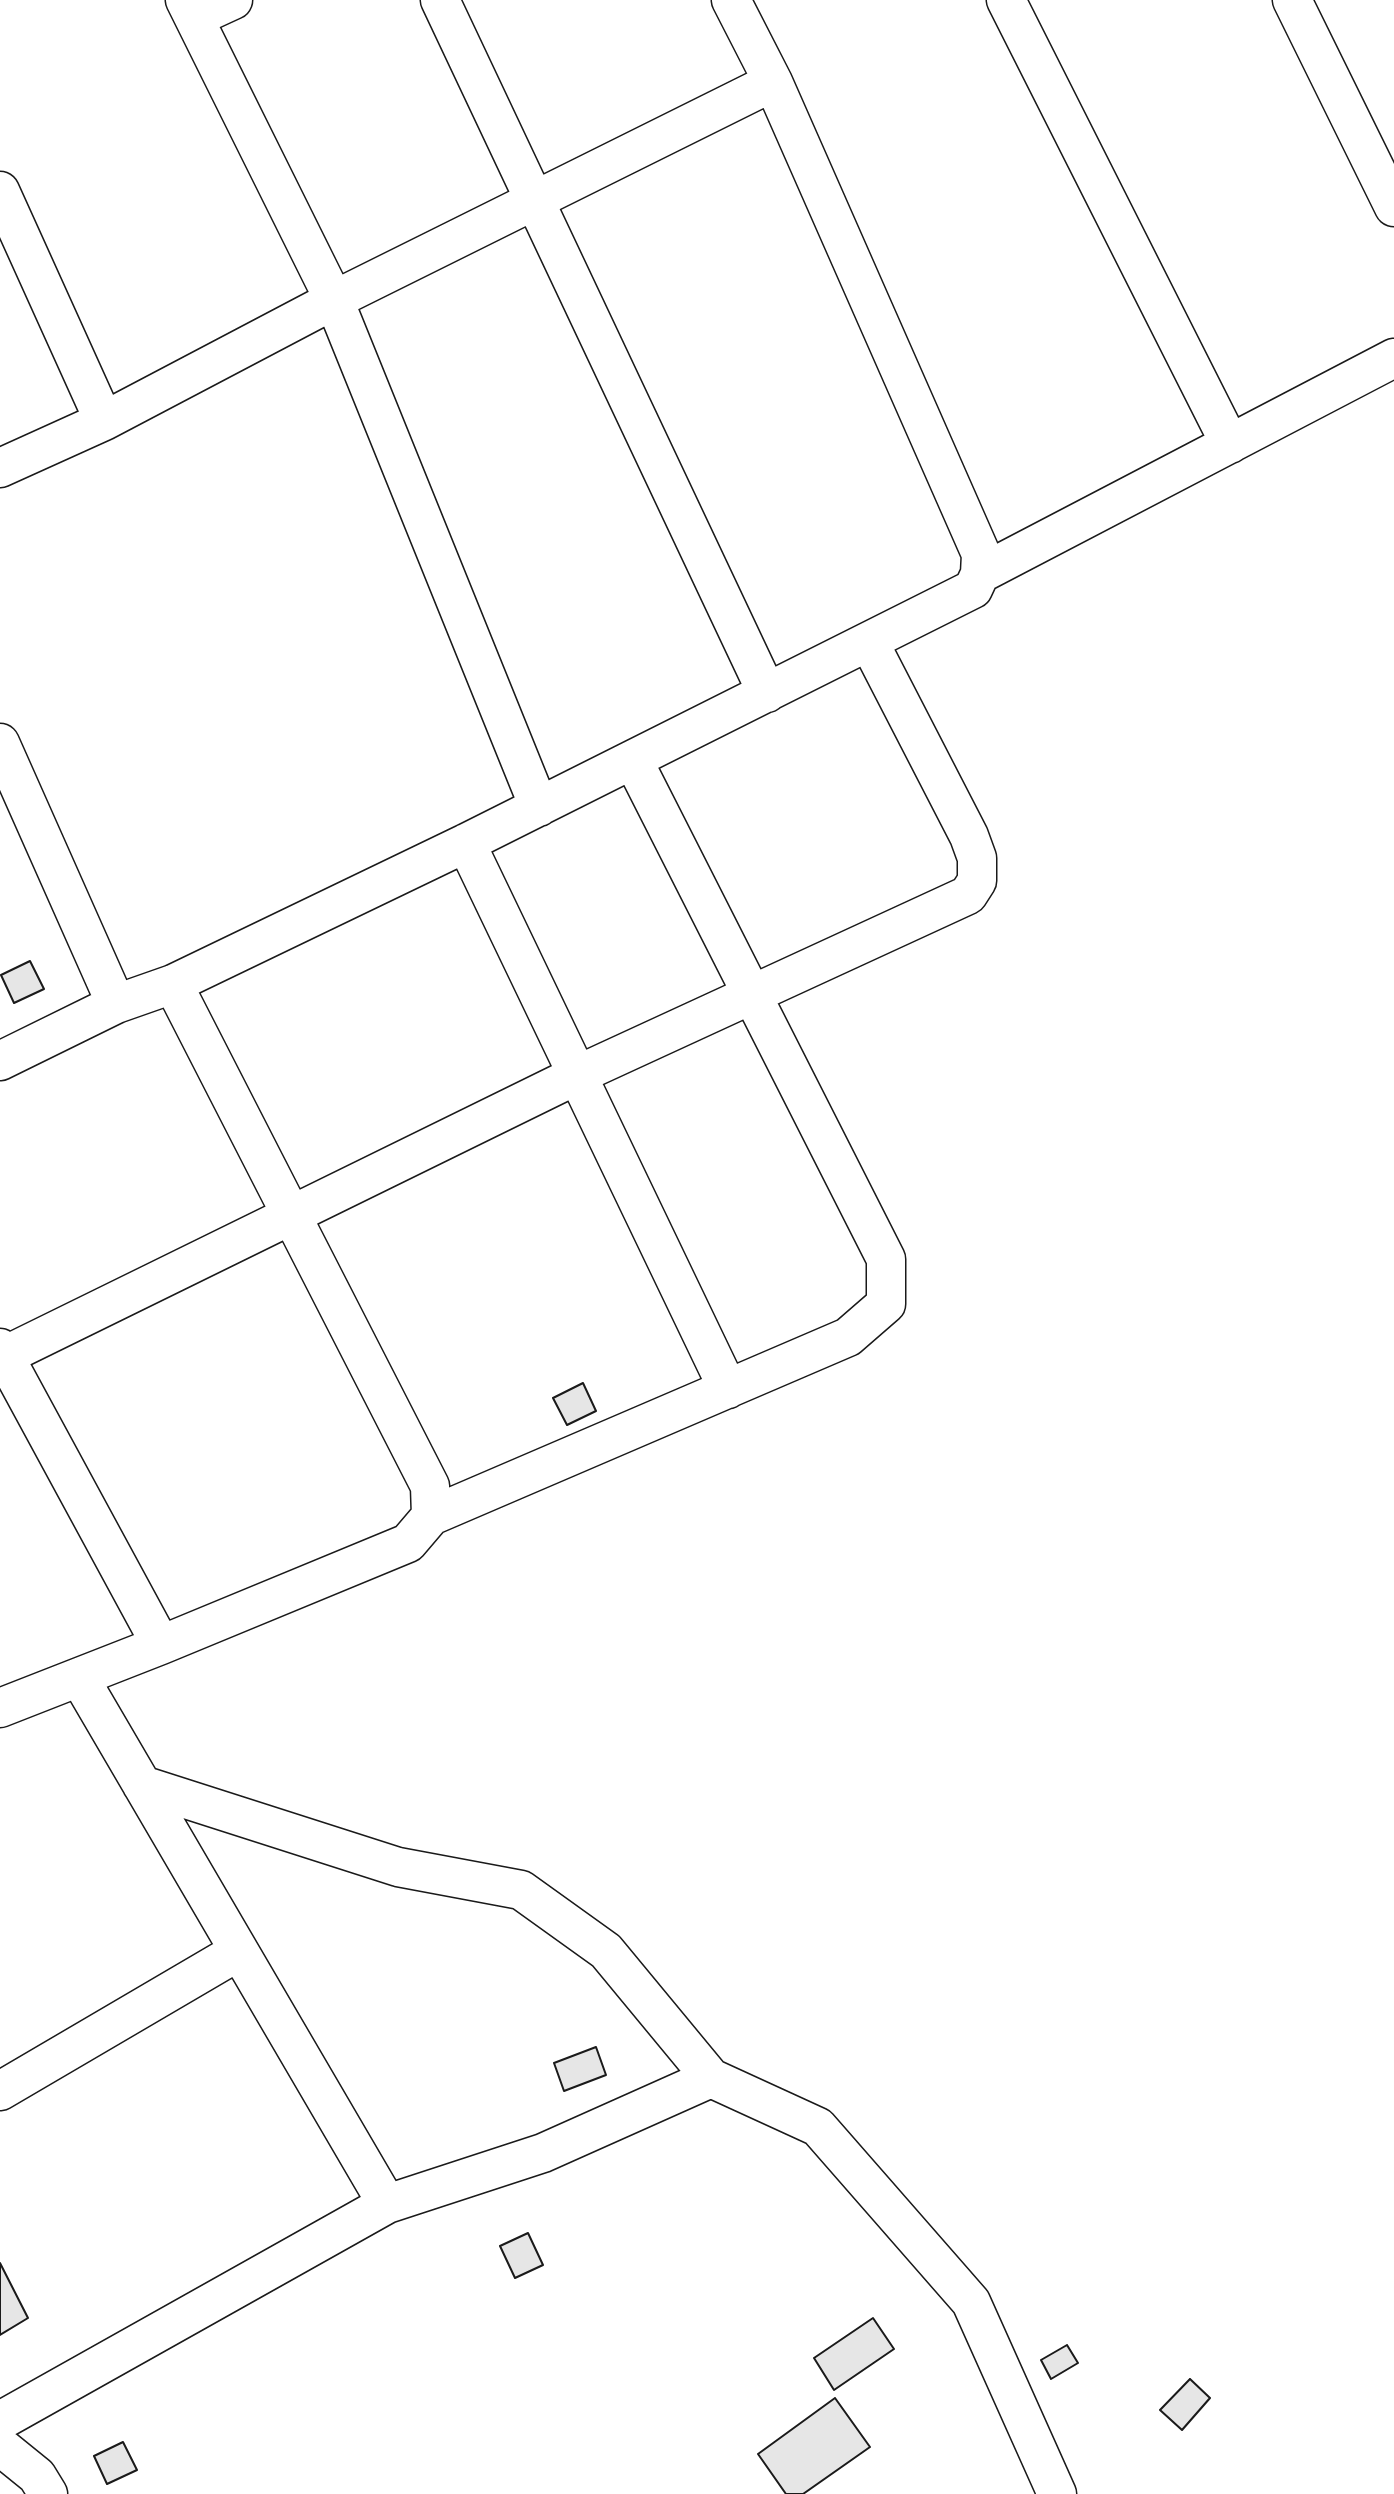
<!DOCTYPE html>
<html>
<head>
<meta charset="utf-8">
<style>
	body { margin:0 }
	canvas { display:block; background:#fff }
</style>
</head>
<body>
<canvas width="1394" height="2494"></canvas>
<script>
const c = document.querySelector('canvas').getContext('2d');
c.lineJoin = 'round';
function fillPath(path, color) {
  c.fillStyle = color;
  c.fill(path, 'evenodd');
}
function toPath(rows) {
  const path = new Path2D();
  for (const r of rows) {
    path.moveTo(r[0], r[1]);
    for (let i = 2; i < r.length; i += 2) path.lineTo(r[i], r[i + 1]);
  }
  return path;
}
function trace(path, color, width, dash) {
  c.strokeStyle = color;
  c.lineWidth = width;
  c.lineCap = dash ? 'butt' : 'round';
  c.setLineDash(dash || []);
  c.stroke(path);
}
const building = toPath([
	[30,961,44,989,14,1003,1,975,30,961],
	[583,1383,596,1411,567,1425,553,1398,583,1383],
	[596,2047,606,2075,564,2091,554,2063,596,2047],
	[528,2233,543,2265,515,2278,500,2246,528,2233],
	[0,2263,28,2318,0,2335,0,2263],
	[873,2318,894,2349,834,2390,814,2358,873,2318],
	[1067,2345,1078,2363,1051,2379,1041,2360,1067,2345],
	[1190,2379,1210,2398,1182,2430,1160,2410,1190,2379],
	[835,2398,870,2447,803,2494,786,2494,758,2454,835,2398],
	[123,2442,137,2470,107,2484,94,2456,123,2442]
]);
const minor = toPath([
	[185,0,334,300,539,807],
	[440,0,767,693],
	[1006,0,1230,444],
	[1292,0,1394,207],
	[194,18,233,0],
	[0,191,104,421],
	[0,468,104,421,334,300,773,82],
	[980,574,1394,358],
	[0,743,116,1004],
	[466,843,728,1389],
	[0,1061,116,1004,173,984,466,843,973,589,980,574,981,554,773,82,731,0],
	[0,1348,161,1645],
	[0,1358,577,1075,968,895,977,881,977,858,969,836,869,642],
	[431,1516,848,1337,886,1304,886,1259,633,760],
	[79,1677,387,2204],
	[0,1708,161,1645,408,1543,431,1516,430,1486,173,984],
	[142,1785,398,1867,521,1890,606,1951,711,2078],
	[0,2091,239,1951],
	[0,2421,387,2204,543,2153,711,2078,818,2127,971,2302,1057,2494],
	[0,2446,37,2476,48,2494]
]);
fillPath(building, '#e6e6e6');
trace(building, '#1a1a1a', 2);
trace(minor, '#1a1a1a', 41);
trace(minor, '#fff', 38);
</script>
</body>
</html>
